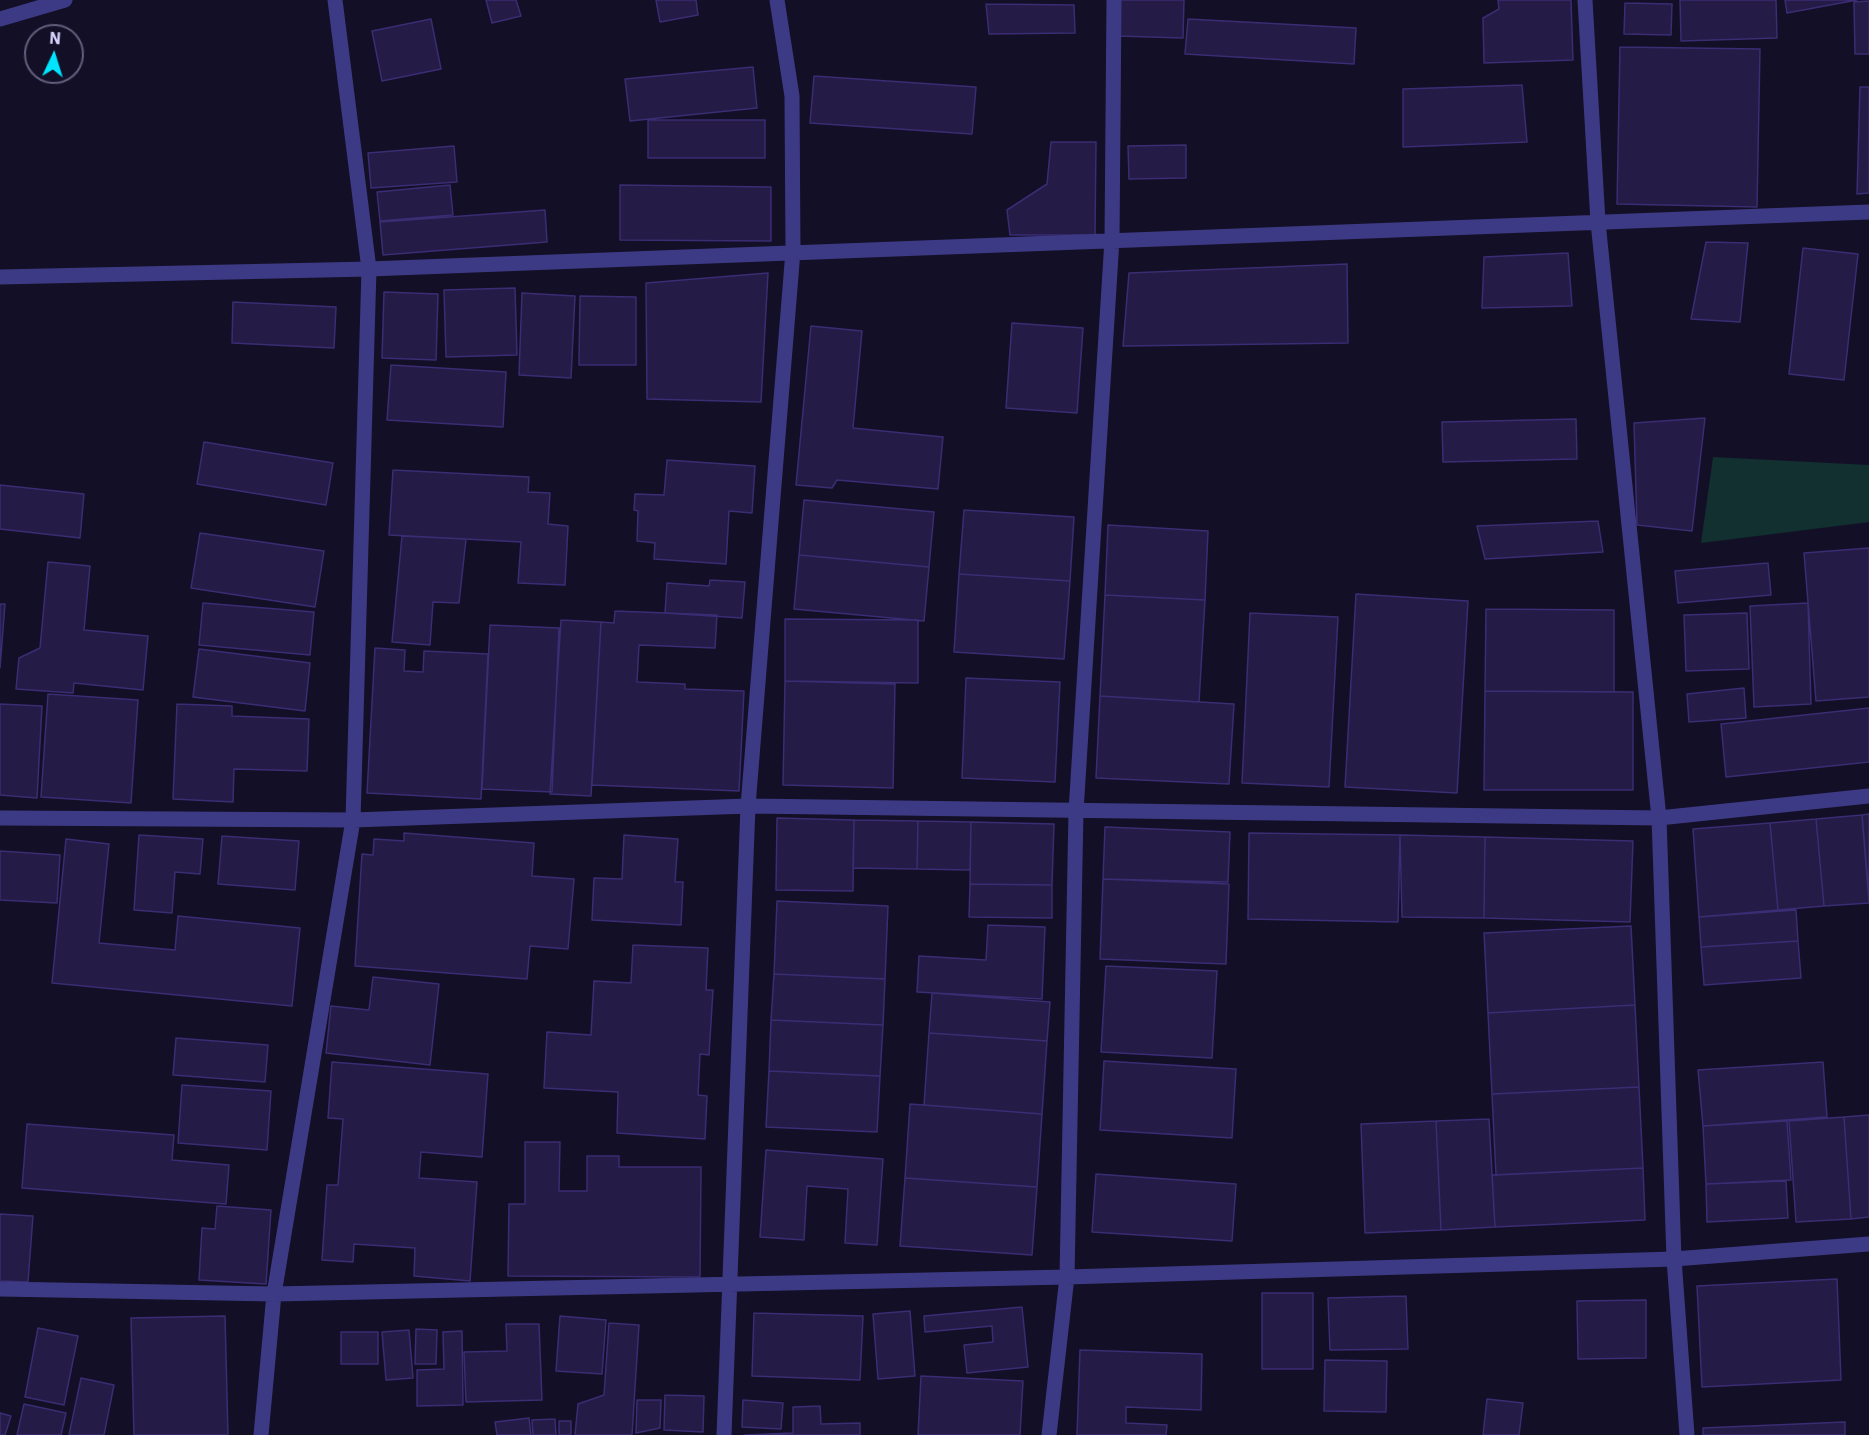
<!DOCTYPE html>
<html>
<head>
<meta charset="utf-8">
<style>
	body { margin:0 }
	#map { position:relative; width:1869px; height:1435px; overflow:hidden; background:#130f26; font-family:"IBM Plex Sans",sans-serif }
	canvas { display:block }
	.north { position:absolute; left:24px; top:24px; width:60px; height:60px; box-sizing:border-box; background:#130f26; border:2px solid #625e7d; border-radius:50%; rotate:4deg; font-size:16px; font-weight:700; line-height:24px; text-align:center; color:#d9d4ff }
	.north::after { content:''; display:block; margin:auto; width:21px; height:27px; background:#00e5ff; clip-path:polygon(50% 0,100% 100%,50% 72%,0 100%) }
</style>
</head>
<body>
<div id="map">
<canvas width="1869" height="1435"></canvas>
<div class="north">N</div>
</div>
<script>
const c = document.querySelector('canvas').getContext('2d');
c.lineJoin = 'round';
function fillPath(path, color) {
  c.fillStyle = color;
  c.fill(path, 'evenodd');
}
function toPath(rows) {
  const path = new Path2D();
  for (const r of rows) {
    path.moveTo(r[0], r[1]);
    for (let i = 2; i < r.length; i += 2) path.lineTo(r[i], r[i + 1]);
  }
  return path;
}
function trace(path, color, width, dash) {
  c.strokeStyle = color;
  c.lineWidth = width;
  c.lineCap = dash ? 'butt' : 'round';
  c.setLineDash(dash || []);
  c.stroke(path);
}
const green = toPath([
	[1713,457,1869,465,1869,522,1701,543]
]);
const building = toPath([
	[486,0,516,0,521,16,492,23,486,0],
	[656,0,696,0,698,15,660,22,656,0],
	[1116,0,1184,0,1183,38,1116,36,1116,0],
	[1498,0,1571,0,1573,60,1484,63,1483,18,1499,9,1498,0],
	[1680,0,1776,0,1777,38,1681,41,1680,0],
	[1785,0,1857,0,1787,13,1785,0],
	[1869,1,1869,54,1855,54,1854,2,1869,1],
	[1625,3,1672,4,1671,35,1624,34,1625,3],
	[986,4,1074,5,1075,33,989,34,986,4],
	[431,19,441,69,382,81,372,31,431,19],
	[1188,19,1356,28,1354,64,1185,54,1188,19],
	[1620,47,1760,49,1757,207,1617,204,1620,47],
	[753,67,757,108,630,121,625,79,753,67],
	[814,76,976,87,972,134,810,123,814,76],
	[1522,85,1527,142,1403,147,1403,89,1522,85],
	[1860,87,1869,87,1869,193,1857,194,1860,87],
	[648,120,765,120,765,158,648,158,648,120],
	[1051,142,1096,142,1095,235,1010,235,1007,210,1047,184,1051,142],
	[1186,145,1186,178,1129,179,1128,146,1186,145],
	[454,146,457,182,371,188,368,153,454,146],
	[450,185,453,215,380,221,377,192,450,185],
	[620,185,771,187,771,241,620,240,620,185],
	[545,210,547,242,383,255,380,222,545,210],
	[1706,242,1748,243,1740,322,1691,319,1706,242],
	[1803,248,1858,254,1844,380,1789,374,1803,248],
	[1568,253,1572,306,1482,308,1484,257,1568,253],
	[1347,264,1348,343,1123,346,1129,273,1347,264],
	[768,273,761,402,647,399,646,283,768,273],
	[515,288,517,355,446,357,444,290,515,288],
	[384,292,438,294,436,360,382,358,384,292],
	[522,293,575,296,571,378,519,375,522,293],
	[580,296,636,297,636,365,579,365,580,296],
	[233,302,336,307,334,348,232,343,233,302],
	[1012,323,1083,328,1077,413,1006,408,1012,323],
	[811,326,862,331,853,428,943,437,938,489,837,480,832,488,796,485,811,326],
	[391,365,506,372,503,427,387,420,391,365],
	[1705,418,1692,531,1637,525,1634,423,1705,418],
	[1576,419,1577,459,1443,462,1442,422,1576,419],
	[204,442,333,463,326,505,197,484,204,442],
	[667,460,755,466,752,513,729,511,726,564,654,559,655,543,637,541,638,511,634,510,635,494,664,495,667,460],
	[393,470,529,477,528,492,550,493,548,524,568,526,565,585,518,583,521,542,389,535,393,470],
	[0,485,84,494,80,538,0,529,0,485],
	[804,500,934,512,929,567,799,555,804,500],
	[964,510,1074,517,1070,581,959,574,964,510],
	[1598,521,1603,552,1485,559,1477,526,1598,521],
	[1108,525,1208,531,1205,600,1105,595,1108,525],
	[200,533,324,551,315,607,191,588,200,533],
	[402,536,466,539,459,603,433,602,430,645,392,642,402,536],
	[1869,548,1869,697,1816,701,1804,553,1869,548],
	[799,555,929,567,924,621,794,609,799,555],
	[48,562,90,566,84,630,148,636,143,690,74,683,73,693,16,689,19,658,40,648,48,562],
	[1768,563,1771,595,1678,603,1675,571,1768,563],
	[959,574,1070,581,1064,659,954,652,959,574],
	[710,580,745,582,742,618,665,613,667,583,709,586,710,580],
	[1356,594,1468,601,1457,793,1345,787,1356,594],
	[1105,595,1205,600,1199,702,1100,696,1105,595],
	[203,603,314,612,310,655,199,645,203,603],
	[1808,603,1811,704,1754,707,1750,606,1808,603],
	[0,604,5,604,0,668,0,604],
	[1486,609,1614,610,1614,692,1485,691,1486,609],
	[615,611,717,615,715,648,639,645,637,682,685,684,685,689,744,691,739,791,592,785,601,622,614,623,615,611],
	[1250,613,1338,617,1329,787,1242,783,1250,613],
	[1747,613,1749,669,1686,671,1684,615,1747,613],
	[785,619,918,620,918,683,785,681,785,619],
	[561,620,601,622,591,796,550,794,561,620],
	[490,625,559,628,552,792,482,789,490,625],
	[375,648,405,650,404,671,423,672,424,651,488,654,481,799,367,793,375,648],
	[199,649,310,663,305,711,193,697,199,649],
	[966,678,1060,682,1055,782,962,778,966,678],
	[785,681,895,684,893,788,783,785,785,681],
	[1744,688,1746,718,1689,722,1687,694,1744,688],
	[1485,691,1633,692,1633,790,1484,790,1485,691],
	[48,694,138,700,131,803,41,797,48,694],
	[1100,696,1234,704,1229,784,1096,778,1100,696],
	[0,704,42,706,37,798,0,795,0,704],
	[177,704,232,706,232,716,309,719,307,771,234,769,233,802,173,799,177,704],
	[1869,708,1869,762,1726,777,1721,724,1869,708],
	[1869,814,1869,895,1862,815,1869,814],
	[1862,815,1869,903,1824,906,1816,819,1862,815],
	[777,818,854,820,853,891,776,890,777,818],
	[1816,819,1824,906,1778,910,1770,823,1816,819],
	[854,820,918,821,917,869,853,868,854,820],
	[918,821,971,822,970,870,917,869,918,821],
	[971,822,1054,824,1052,885,970,884,971,822],
	[1770,823,1778,910,1699,917,1693,829,1770,823],
	[1105,827,1230,832,1228,882,1103,879,1105,827],
	[404,833,534,843,532,876,574,879,568,949,530,946,527,979,355,966,362,854,373,855,374,839,404,841,404,833],
	[1249,833,1400,835,1398,922,1248,919,1249,833],
	[139,835,203,839,200,874,175,872,172,913,134,910,139,835],
	[624,835,678,839,675,882,683,882,681,925,592,920,594,878,622,879,624,835],
	[1400,835,1485,837,1484,918,1402,917,1400,835],
	[222,836,299,841,295,890,218,884,222,836],
	[1485,837,1633,841,1630,922,1484,918,1485,837],
	[66,839,109,844,99,943,175,950,178,916,300,928,292,1006,52,983,66,839],
	[0,851,60,855,57,903,0,900,0,851],
	[1103,879,1229,884,1226,964,1100,959,1103,879],
	[970,884,1052,885,1052,918,969,917,970,884],
	[777,901,888,906,885,979,774,974,777,901],
	[1796,910,1798,941,1701,947,1699,917,1796,910],
	[988,925,1045,927,1042,999,917,992,919,956,986,960,988,925],
	[1631,926,1635,1005,1488,1013,1484,933,1631,926],
	[1798,941,1801,978,1704,985,1701,947,1798,941],
	[633,945,708,948,706,990,713,990,709,1055,700,1054,698,1095,707,1096,705,1139,617,1133,618,1092,544,1088,547,1032,591,1035,594,981,631,983,633,945],
	[1106,966,1217,971,1212,1058,1101,1052,1106,966],
	[774,974,885,979,883,1025,771,1020,774,974],
	[373,977,439,984,430,1065,326,1053,331,1006,369,1010,373,977],
	[932,993,1050,1002,1047,1041,929,1033,932,993],
	[1635,1005,1639,1087,1492,1094,1488,1013,1635,1005],
	[771,1020,883,1025,880,1076,769,1071,771,1020],
	[929,1033,1047,1041,1042,1114,924,1105,929,1033],
	[176,1038,268,1045,265,1082,173,1075,176,1038],
	[1104,1061,1236,1069,1232,1138,1100,1130,1104,1061],
	[332,1062,488,1074,482,1157,421,1152,419,1178,477,1182,470,1281,414,1276,415,1248,354,1244,353,1262,322,1260,327,1185,338,1185,343,1119,328,1118,332,1062],
	[1823,1062,1827,1117,1703,1126,1698,1070,1823,1062],
	[769,1071,880,1076,877,1132,766,1127,769,1071],
	[182,1085,271,1091,267,1150,178,1143,182,1085],
	[1639,1087,1643,1168,1496,1175,1492,1094,1639,1087],
	[910,1104,1042,1114,1037,1187,905,1178,910,1104],
	[1869,1115,1869,1217,1851,1219,1844,1117,1869,1115],
	[1844,1117,1851,1219,1796,1222,1789,1121,1844,1117],
	[1489,1119,1495,1227,1441,1230,1436,1121,1489,1119],
	[1436,1121,1441,1230,1365,1233,1361,1124,1436,1121],
	[1787,1121,1791,1180,1706,1184,1703,1126,1787,1121],
	[27,1124,174,1135,172,1160,229,1165,226,1204,22,1188,27,1124],
	[525,1142,560,1142,559,1191,587,1191,587,1156,619,1156,619,1167,701,1167,700,1277,508,1276,509,1204,525,1204,525,1142],
	[766,1150,883,1159,877,1245,845,1243,848,1189,807,1186,804,1240,760,1237,766,1150],
	[1643,1168,1645,1220,1495,1227,1492,1175,1643,1168],
	[1096,1174,1236,1184,1232,1241,1092,1232,1096,1174],
	[905,1178,1037,1187,1032,1255,900,1246,905,1178],
	[1786,1181,1788,1218,1707,1222,1706,1184,1786,1181],
	[217,1206,271,1210,266,1284,199,1280,202,1228,215,1229,217,1206],
	[0,1214,33,1216,28,1282,0,1281,0,1214],
	[1837,1279,1841,1380,1702,1387,1697,1286,1837,1279],
	[1262,1293,1313,1293,1313,1369,1262,1369,1262,1293],
	[1406,1296,1408,1349,1330,1350,1328,1298,1406,1296],
	[1646,1300,1646,1358,1578,1359,1577,1301,1646,1300],
	[1022,1307,1028,1367,967,1373,964,1345,993,1342,992,1326,925,1332,924,1316,1022,1307],
	[910,1311,915,1376,878,1379,873,1314,910,1311],
	[754,1313,863,1316,860,1380,752,1376,754,1313],
	[225,1316,228,1435,134,1435,131,1318,225,1316],
	[560,1316,606,1320,602,1374,556,1371,560,1316],
	[609,1323,639,1325,632,1435,575,1435,578,1404,604,1395,609,1323],
	[506,1324,539,1324,542,1400,466,1402,464,1352,507,1351,506,1324],
	[38,1328,78,1336,64,1405,25,1397,38,1328],
	[416,1329,437,1330,436,1364,415,1364,416,1329],
	[409,1330,413,1378,386,1380,382,1332,409,1330],
	[462,1331,463,1405,417,1406,417,1370,444,1369,443,1332,462,1331],
	[341,1332,378,1332,378,1364,341,1364,341,1332],
	[1080,1350,1202,1354,1201,1410,1126,1407,1126,1423,1167,1425,1166,1435,1077,1435,1080,1350],
	[1325,1360,1387,1361,1386,1412,1324,1411,1325,1360],
	[921,1376,1023,1381,1020,1435,918,1435,921,1376],
	[81,1378,114,1385,104,1435,69,1435,81,1378],
	[665,1395,704,1396,703,1432,664,1430,665,1395],
	[1487,1399,1523,1403,1519,1435,1483,1435,1487,1399],
	[637,1400,661,1400,660,1428,636,1433,637,1400],
	[743,1400,783,1403,781,1429,742,1427,743,1400],
	[24,1404,66,1413,61,1435,17,1435,24,1404],
	[820,1406,821,1424,860,1423,860,1435,744,1435,793,1433,793,1407,820,1406],
	[0,1413,11,1416,5,1435,0,1435,0,1413],
	[529,1418,531,1435,497,1435,495,1422,529,1418],
	[555,1419,556,1435,533,1435,532,1420,555,1419],
	[559,1421,571,1421,571,1435,559,1435,559,1421],
	[1845,1422,1845,1435,1703,1435,1703,1428,1845,1422]
]);
const minor = toPath([
	[1585,0,1598,222,1659,818,1674,1259,1687,1435],
	[0,19,65,0],
	[0,277,369,269,1869,212],
	[0,818,353,820,748,806,1659,818,1869,796],
	[0,1289,274,1294,1067,1277,1674,1259,1869,1244],
	[261,1435,274,1294,353,820,369,269,335,0],
	[724,1435,748,806,793,251,792,96,777,0],
	[1049,1435,1067,1277,1076,811,1112,240,1114,0]
]);
fillPath(green, '#12302f');
fillPath(building, '#241b47');
trace(building, '#3b2d73', 1.5);
trace(minor, '#3d3a85', 15);
</script>
</body>
</html>
